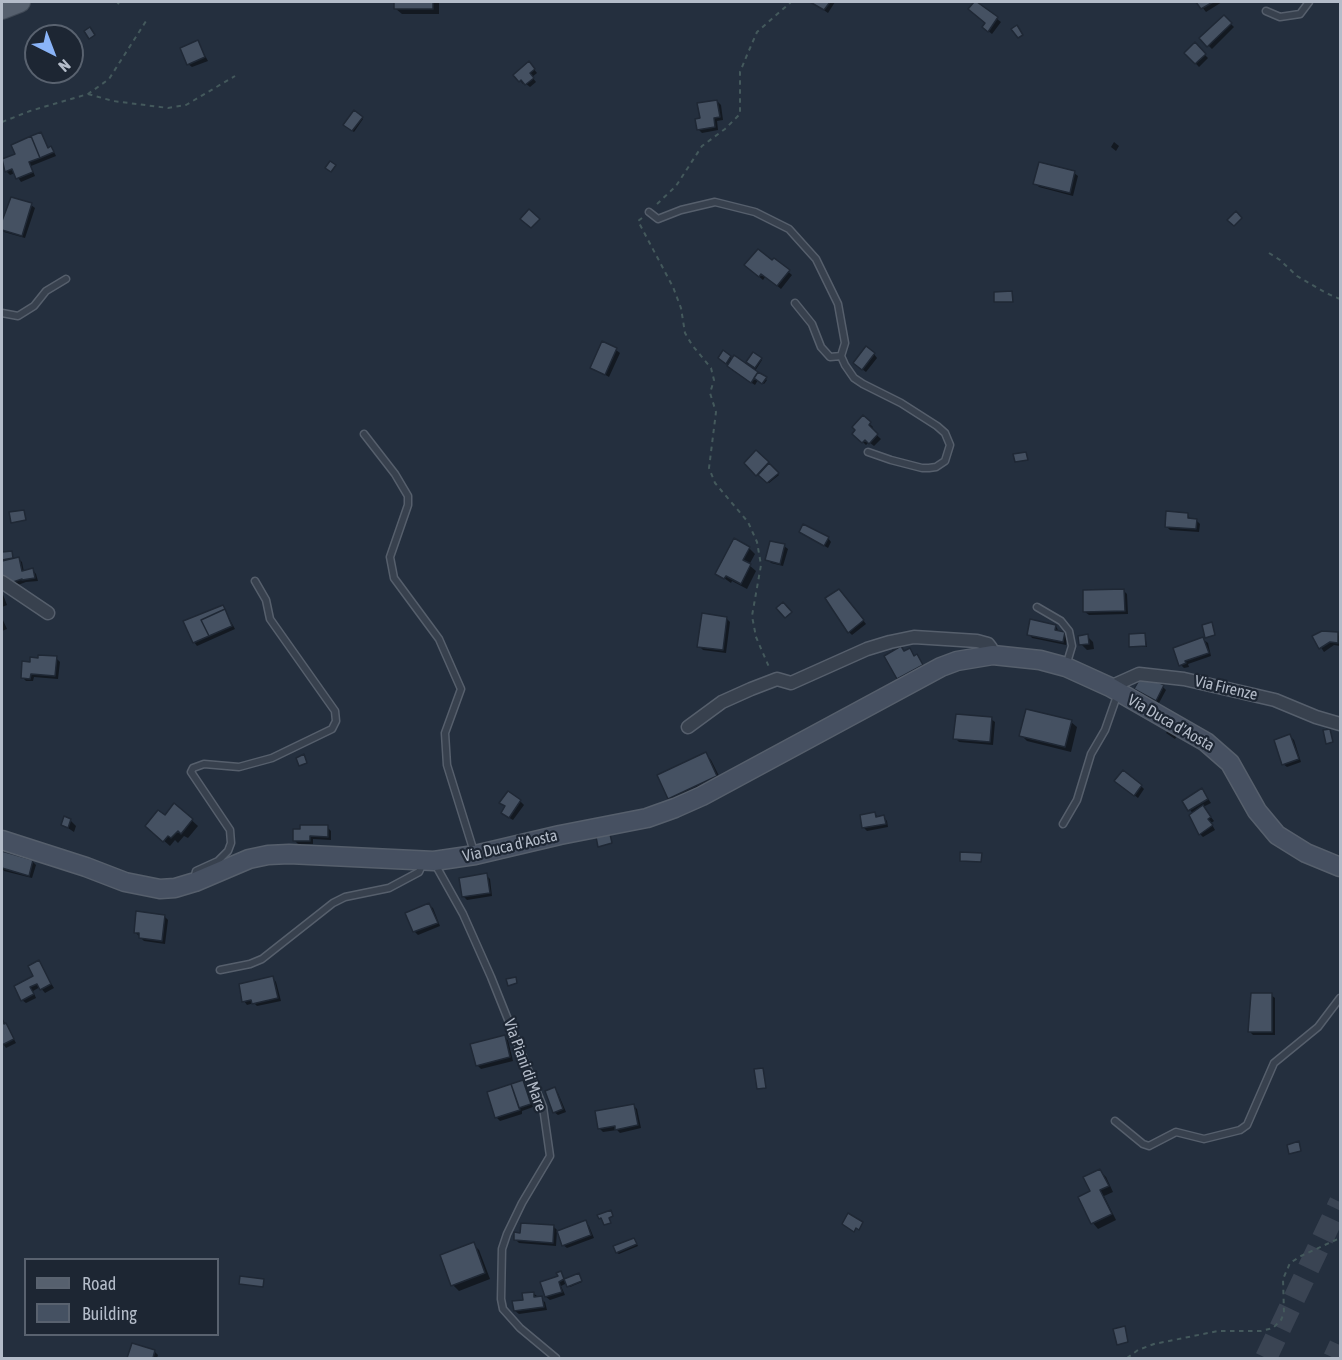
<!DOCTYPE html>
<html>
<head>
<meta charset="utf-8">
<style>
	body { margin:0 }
	#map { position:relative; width:1342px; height:1360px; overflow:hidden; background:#242f3e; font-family:"Asap Condensed",sans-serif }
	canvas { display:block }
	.frame { position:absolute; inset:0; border:3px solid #b4bcc9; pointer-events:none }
	.legend { position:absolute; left:24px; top:1258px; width:195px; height:78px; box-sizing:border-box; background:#1d2633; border:2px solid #59626f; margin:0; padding:8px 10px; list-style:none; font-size:18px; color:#b4bcc9 }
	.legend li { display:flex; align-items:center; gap:12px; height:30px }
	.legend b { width:30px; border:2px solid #59626f }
	.north { position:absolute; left:24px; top:24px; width:60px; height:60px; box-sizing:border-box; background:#1d2633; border:2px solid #59626f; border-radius:50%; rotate:138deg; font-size:16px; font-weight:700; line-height:24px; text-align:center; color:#b4bcc9 }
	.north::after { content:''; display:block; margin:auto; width:21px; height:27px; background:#8ab4f8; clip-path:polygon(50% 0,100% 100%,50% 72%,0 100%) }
</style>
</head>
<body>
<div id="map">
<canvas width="1342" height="1360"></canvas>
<div class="frame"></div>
<ul class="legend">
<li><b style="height:8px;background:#56606e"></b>Road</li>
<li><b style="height:16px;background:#455162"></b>Building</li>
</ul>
<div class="north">N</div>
</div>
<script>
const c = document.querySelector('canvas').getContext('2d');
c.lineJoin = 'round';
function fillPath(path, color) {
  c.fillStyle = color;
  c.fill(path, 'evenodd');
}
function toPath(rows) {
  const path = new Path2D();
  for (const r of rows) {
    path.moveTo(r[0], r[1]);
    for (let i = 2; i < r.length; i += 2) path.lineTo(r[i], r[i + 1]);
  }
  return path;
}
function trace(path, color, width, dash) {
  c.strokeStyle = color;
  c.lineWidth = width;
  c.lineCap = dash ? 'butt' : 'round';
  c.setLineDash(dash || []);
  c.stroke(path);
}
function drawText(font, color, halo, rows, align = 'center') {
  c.font = font + ' "Asap Condensed",sans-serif';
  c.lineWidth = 4.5;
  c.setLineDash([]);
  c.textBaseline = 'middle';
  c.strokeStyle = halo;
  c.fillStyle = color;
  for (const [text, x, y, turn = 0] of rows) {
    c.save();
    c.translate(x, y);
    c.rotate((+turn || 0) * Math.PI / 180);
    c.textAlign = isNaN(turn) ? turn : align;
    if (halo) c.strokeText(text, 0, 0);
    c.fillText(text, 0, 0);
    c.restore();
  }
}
const shadow = toPath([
	[396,2,439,2,439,14,402,14,396,9],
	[812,2,835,2,828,13],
	[975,2,1001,22,992,34,987,30,987,23,970,9],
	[1198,2,1222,2,1206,12],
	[1224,17,1234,27,1212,49,1201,38],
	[197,41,208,61,192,67,188,64],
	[1195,45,1208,58,1199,67,1186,53],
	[529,63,537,73,532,77,536,82,530,87,525,83,523,84,515,75],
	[717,101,721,105,723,120,717,121,718,130,702,133,698,129,701,119],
	[354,112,363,119,354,132,345,125],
	[41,134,49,149,54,152,56,156,31,166,35,176,21,182,15,173,10,175,6,171,2,161,17,155],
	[1114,142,1119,146,1116,151,1111,147],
	[1074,173,1078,176,1073,196,1039,187,1035,183],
	[12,199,31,205,35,208,25,238,4,232,2,229],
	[774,260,792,275,781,289,766,276,763,280,750,269,772,262],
	[616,350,620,353,609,377,592,367],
	[753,354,762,360,755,371,767,380,764,384,758,380,755,385,732,370,729,365,720,358,730,357,752,369,753,368,748,362],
	[874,354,877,358,866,372,858,366],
	[863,418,873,427,871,430,881,439,874,446,869,442,866,445,854,434],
	[756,452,779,475,769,483,755,473],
	[1187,514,1191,520,1196,520,1200,524,1199,532,1170,530,1167,527],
	[801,532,828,538,831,542,828,548],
	[784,546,788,549,783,566,771,563,767,559],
	[749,548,755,554,749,565,756,571,747,589,732,581,731,583,717,573],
	[12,553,14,560,19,559,22,562,24,572,33,570,36,574,38,581,26,582,15,586,2,573,2,562,5,561,3,554],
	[1124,591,1127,594,1128,614,1089,615,1085,612],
	[2,592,7,605,2,607],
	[843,594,866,624,852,635,849,632],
	[223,607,235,629,197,646,194,642],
	[2,618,7,629,2,631],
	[727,619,730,622,726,653,703,650,699,646],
	[1056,626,1059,632,1064,633,1068,637,1066,645,1032,638,1029,634],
	[1145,634,1147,647,1131,647],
	[1337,634,1340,637,1340,646,1334,645,1324,652,1314,637],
	[1087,636,1093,642,1094,649,1087,650,1081,644],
	[1204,640,1208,643,1211,656,1188,664,1189,667,1184,668,1181,665,1175,649],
	[909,649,915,657,917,656,920,659,925,669,902,682,898,678,905,652],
	[56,658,60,662,58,679,34,677,33,681,26,681,22,677,31,663],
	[1163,687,1166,690,1159,703,1136,689],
	[991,719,995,722,993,745,959,742,955,738],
	[1071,722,1077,727,1071,752,1027,741,1021,735],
	[1168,730,1177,736,1175,739,1166,733],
	[1290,736,1294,740,1301,762,1287,767,1283,764],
	[706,754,711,760,722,782,675,804,669,798],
	[1120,784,1141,786,1144,789,1138,798],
	[1205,794,1211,803,1203,807,1214,821,1211,823,1215,830,1203,837,1200,834,1193,814,1184,801],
	[520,801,524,805,513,820,506,816],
	[175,805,198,826,188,838,184,836,178,843,175,840,170,846,153,831],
	[875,814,879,818,884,817,887,821,888,827,867,831,864,828],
	[70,820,76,826,74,832,62,824],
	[327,827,331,831,331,840,313,839,313,844,298,844,294,840,302,830],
	[3,853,32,861,36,865,32,878,4,871,2,868],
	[486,875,490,879,492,896,467,900,463,896],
	[429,905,433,908,440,926,418,935,415,932,407,913],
	[164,916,168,920,165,944,144,941,135,932],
	[38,962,54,988,45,993,40,987,33,991,36,998,26,1003,22,1000,35,977],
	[273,978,276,982,281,1001,257,1006,254,1003,247,1005,244,1001],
	[1271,995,1275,998,1275,1035,1253,1035,1249,1031],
	[2,1018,16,1043,6,1048,2,1042],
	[504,1037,508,1040,513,1061,481,1069,477,1065],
	[522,1082,526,1085,533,1107,522,1111,522,1114,500,1121,496,1117],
	[554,1089,558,1093,566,1112,558,1115,554,1112],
	[634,1106,637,1109,641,1128,620,1133,617,1130,603,1132,599,1128],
	[1100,1171,1106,1177,1113,1192,1104,1196,1116,1220,1098,1229,1093,1223,1092,1192],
	[586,1222,589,1226,594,1238,567,1248,563,1245],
	[553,1226,557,1230,556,1246,519,1243,515,1239,521,1234],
	[634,1239,638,1246,619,1254,617,1253,615,1247],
	[473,1244,479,1250,490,1279,459,1291,453,1285],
	[560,1273,566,1280,580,1277,582,1282,570,1287,567,1283,561,1286,565,1295,550,1300,546,1297,560,1277],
	[533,1293,545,1302,547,1310,519,1314,515,1311],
	[133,1345,155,1352,158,1355,157,1358,129,1358]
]);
const building = toPath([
	[394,2,433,2,433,9,394,9,394,2],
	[810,2,830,2,824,10,810,2],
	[974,2,977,2,998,17,988,32,982,27,985,23,968,9,974,2],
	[1196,2,1213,2,1201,9,1196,2],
	[1224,15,1232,23,1207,47,1199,38,1224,15],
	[1017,25,1023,35,1018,38,1011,29,1017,25],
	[90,27,95,35,89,39,84,31,90,27],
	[198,40,205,57,187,65,180,48,198,40],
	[1195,42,1206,54,1195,64,1184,53,1195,42],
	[529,61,535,69,530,73,534,78,525,85,521,80,519,82,513,75,529,61],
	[717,100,720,117,714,118,715,127,697,130,695,119,700,118,697,103,717,100],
	[354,110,363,117,352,131,343,125,354,110],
	[41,132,48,148,51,146,54,152,40,158,31,136,41,132],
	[31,136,40,158,29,162,33,172,16,179,12,169,5,172,2,159,15,154,11,145,31,136],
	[330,161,336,165,331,172,325,168,330,161],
	[1039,162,1075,171,1070,193,1033,184,1039,162],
	[11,197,32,203,22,236,2,230,2,221,11,197],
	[529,209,540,219,531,228,520,219,529,209],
	[1236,211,1242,218,1234,226,1227,220,1236,211],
	[758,249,772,260,774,258,790,270,777,286,761,274,759,277,744,265,758,249],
	[1012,291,1013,302,994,302,994,292,1012,291],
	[602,341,617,348,605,375,590,368,602,341],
	[866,346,875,353,862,370,853,363,866,346],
	[723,350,731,356,726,364,718,358,723,350],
	[753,352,762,358,755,368,746,362,753,352],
	[734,355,758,372,751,383,727,366,734,355],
	[758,372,767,377,762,384,754,378,758,372],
	[863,415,871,422,869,425,878,434,869,444,865,440,862,443,852,434,855,430,852,427,863,415],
	[756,450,769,462,756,476,744,463,756,450],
	[1026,452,1028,460,1015,462,1013,454,1026,452],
	[769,463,779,473,767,483,758,475,769,463],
	[24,510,26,520,11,523,9,512,24,510],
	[1166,511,1188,513,1188,518,1197,519,1196,529,1165,527,1166,511],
	[803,524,829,537,824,546,799,532,803,524],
	[734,538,750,547,743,560,751,564,741,584,726,576,724,579,715,574,734,538],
	[770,541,785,544,780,564,765,560,770,541],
	[12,551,13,558,2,560,2,552,12,551],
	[19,557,22,571,33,568,35,578,22,580,22,579,10,583,2,575,2,561,19,557],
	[839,589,864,620,848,633,825,598,839,589],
	[1124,589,1125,611,1083,612,1083,590,1124,589],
	[783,602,792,612,785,618,776,608,783,602],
	[223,605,225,609,201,620,209,636,193,643,183,621,223,605],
	[225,609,232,626,209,636,201,620,225,609],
	[702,613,727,617,723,650,697,647,702,613],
	[1030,619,1056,625,1055,630,1065,632,1063,642,1027,635,1030,619],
	[1212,622,1215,635,1205,638,1202,625,1212,622],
	[1322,631,1338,632,1338,643,1330,642,1319,649,1312,636,1322,631],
	[1145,633,1146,646,1129,647,1129,634,1145,633],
	[1088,634,1089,644,1079,645,1078,636,1088,634],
	[1203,637,1209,653,1185,661,1186,663,1179,666,1173,648,1203,637],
	[901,646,904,651,910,648,914,656,917,654,923,665,897,679,884,656,901,646],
	[38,655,57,656,55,676,31,674,30,679,21,678,22,661,30,662,30,657,38,658,38,655],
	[1152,679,1164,685,1156,701,1134,689,1139,680,1152,679],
	[1026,709,1072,720,1065,747,1019,736,1026,709],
	[956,714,992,717,990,742,953,739,956,714],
	[1330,729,1333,742,1326,744,1323,730,1330,729],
	[1290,734,1299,759,1282,765,1274,740,1290,734],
	[706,752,717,776,668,799,657,775,706,752],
	[304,754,307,763,299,766,296,758,304,754],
	[1123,770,1142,785,1134,796,1114,781,1123,770],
	[1202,788,1208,799,1188,811,1182,801,1202,788],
	[508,791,521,800,509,818,501,813,505,806,499,803,508,791],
	[174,803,193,819,181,834,178,831,171,838,168,836,163,842,145,826,158,810,165,815,174,803],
	[1203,805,1211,817,1208,819,1213,825,1199,835,1189,815,1203,805],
	[875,812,876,817,884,815,886,824,862,828,860,815,875,812],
	[64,816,71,819,68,828,61,825,64,816],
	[300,825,328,825,328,837,310,836,310,841,293,841,293,829,300,829,300,825],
	[610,834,612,843,598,847,596,837,610,834],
	[2,851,33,860,29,876,2,868,2,851],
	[960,852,982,853,981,862,960,861,960,852],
	[487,873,490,893,462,897,459,878,487,873],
	[429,903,438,923,413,932,405,913,429,903],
	[136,911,165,915,162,941,139,938,139,933,134,933,136,911],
	[39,960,51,984,40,990,37,984,30,987,34,994,21,1001,14,986,33,976,28,966,39,960],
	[273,976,278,998,252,1004,251,1000,242,1002,239,984,273,976],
	[516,977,517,983,508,986,506,979,516,977],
	[1251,993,1272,993,1272,1032,1248,1032,1251,993],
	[2,1019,4,1024,6,1023,14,1039,2,1045,2,1019],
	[505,1035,510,1057,476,1066,470,1044,505,1035],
	[763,1068,766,1088,757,1089,754,1069,763,1068],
	[523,1080,531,1104,519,1108,511,1084,523,1080],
	[511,1084,520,1110,495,1118,487,1092,511,1084],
	[555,1087,563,1109,553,1113,545,1091,555,1087],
	[634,1104,638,1125,615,1130,615,1126,598,1129,595,1111,634,1104],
	[1299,1141,1301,1151,1289,1154,1287,1145,1299,1141],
	[1100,1169,1109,1186,1100,1190,1112,1214,1091,1224,1078,1197,1090,1191,1083,1177,1100,1169],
	[611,1210,613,1216,609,1218,611,1223,604,1225,601,1218,599,1219,597,1215,611,1210],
	[848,1213,863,1222,859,1230,856,1228,854,1232,842,1224,848,1213],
	[586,1220,591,1235,562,1246,557,1231,586,1220],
	[521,1223,554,1225,553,1243,514,1240,514,1232,520,1233,521,1223],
	[634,1238,637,1244,616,1253,613,1246,634,1238],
	[474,1242,485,1273,451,1286,440,1255,474,1242],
	[561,1271,564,1279,559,1282,562,1292,545,1297,540,1282,558,1276,556,1273,561,1271],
	[579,1273,582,1281,567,1287,564,1279,579,1273],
	[240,1276,264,1279,263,1287,239,1284,240,1276],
	[534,1292,534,1297,542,1296,544,1307,514,1311,512,1301,523,1300,522,1293,534,1292],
	[1125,1326,1128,1342,1117,1345,1113,1329,1125,1326],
	[132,1343,155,1350,153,1358,127,1358,132,1343]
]);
const highwayTunnel = toPath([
	[1266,1358,1340,1202],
	[1334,1358,1340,1345]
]);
const path = toPath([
	[117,2,119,4],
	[88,94,113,101,168,108,186,105,235,76],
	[2,122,30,111,88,94,109,79,148,18],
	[657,204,676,186,702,146,725,129,740,114,740,72,747,55,757,32,791,2],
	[642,218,638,221,673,287,681,308,685,333,692,345,711,368,714,380,710,393,716,412,709,468,715,483,748,522,757,542,761,565,752,616,756,637,769,667],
	[1269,253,1280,260,1297,276,1326,293,1340,299],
	[1127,1358,1138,1350,1154,1344,1218,1331,1261,1331,1273,1328,1281,1320,1284,1313,1283,1279,1290,1263,1301,1256,1340,1238]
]);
const lane = toPath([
	[1266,11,1280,17,1300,14,1309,2],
	[649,212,658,219,681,210,715,202,755,212,789,229,816,259,838,304,845,343,841,356,845,365,854,378,863,384,901,403,937,426,945,433,950,445,945,461,936,467,929,468,922,468,891,460,868,452],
	[795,303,812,324,821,347,830,357,841,356],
	[2,313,18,316,34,306,46,291,66,279],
	[364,434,395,474,408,496,408,505,390,557,394,578,439,639,461,689,445,733,447,765,474,852],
	[1037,607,1061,621,1069,631,1072,646,1066,666],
	[1063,824,1077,800,1091,754,1105,730,1118,693],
	[435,864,463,914,491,977,543,1107,550,1156,522,1203,507,1234,502,1249,501,1299,503,1309,520,1328,556,1358],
	[194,879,196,871,218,861,228,851,231,843,230,830,191,772,193,768,204,764,239,767,272,758,332,729,336,721,335,711,270,619,266,600,255,581],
	[220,970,250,964,262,959,333,903,345,897,389,888,419,872,423,863],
	[1115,1121,1143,1144,1149,1146,1176,1132,1204,1139,1240,1130,1247,1125,1274,1063,1318,1027,1340,998]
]);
const street = toPath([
	[2,582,48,613],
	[1110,687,1139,674,1184,679,1275,700,1316,717,1340,724],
	[688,727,722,702,751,689,777,679,791,683,867,649,890,642,914,637,977,641,988,644,991,648,993,655]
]);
const secondary = toPath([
	[2,840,86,867,125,882,160,889,175,888,195,882,249,859,268,855,289,854,434,861,475,855,560,835,647,818,675,808,702,796,941,667,957,661,993,655,1040,660,1066,667,1110,687,1206,742,1230,763,1257,811,1277,835,1306,853,1340,867]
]);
const primary = toPath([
	[2,9,20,2]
]);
const streetNames = [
	["Via Firenze",1226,688,13],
	["Via Duca d'Aosta",1171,723,30],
	["Via Duca d'Aosta",510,846,-13],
	["Via Piani di Mare",525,1065,70]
];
fillPath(shadow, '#0007');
fillPath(building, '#455162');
trace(building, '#1f2835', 1.5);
trace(highwayTunnel, '#3a4453', 22, [22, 11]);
trace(lane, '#565f6c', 9);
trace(street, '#565f6c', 15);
trace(secondary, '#565f6c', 21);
trace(primary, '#414a57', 22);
trace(path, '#44595c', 2, [4.5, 4.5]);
trace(lane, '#38414e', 6);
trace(street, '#38414e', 12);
trace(secondary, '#465061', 18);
trace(primary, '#56606e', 20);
drawText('16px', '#b4bcc9', '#1d2633', streetNames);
</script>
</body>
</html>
